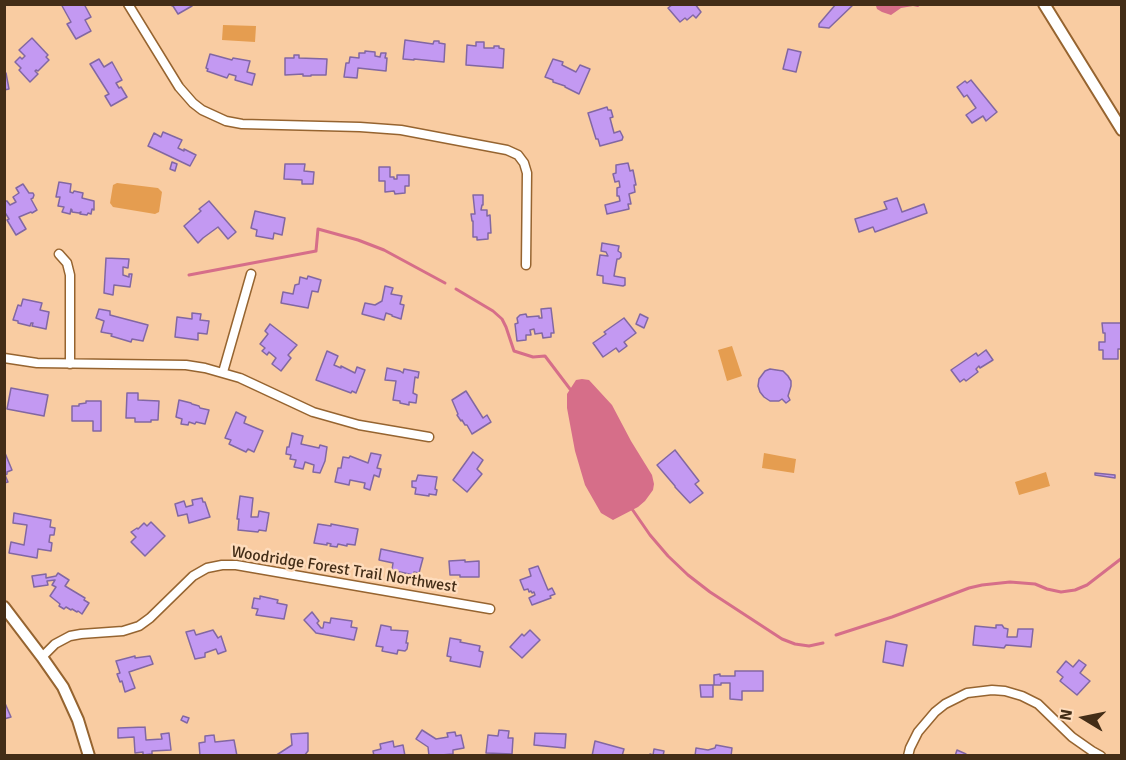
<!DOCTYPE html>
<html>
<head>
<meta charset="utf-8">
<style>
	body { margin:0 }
	#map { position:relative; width:1126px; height:760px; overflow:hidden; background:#f9cca2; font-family:Signika,sans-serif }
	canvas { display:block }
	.frame { position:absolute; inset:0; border:6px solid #432d17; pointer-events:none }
	.north { position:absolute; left:1054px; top:688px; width:60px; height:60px; -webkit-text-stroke:4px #fedcbc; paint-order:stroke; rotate:280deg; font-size:16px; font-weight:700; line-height:24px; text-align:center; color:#432d17 }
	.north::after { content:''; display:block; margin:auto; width:21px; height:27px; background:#432d17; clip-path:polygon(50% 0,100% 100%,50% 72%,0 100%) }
</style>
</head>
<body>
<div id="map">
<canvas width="1126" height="760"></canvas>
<div class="frame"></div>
<div class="north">N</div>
</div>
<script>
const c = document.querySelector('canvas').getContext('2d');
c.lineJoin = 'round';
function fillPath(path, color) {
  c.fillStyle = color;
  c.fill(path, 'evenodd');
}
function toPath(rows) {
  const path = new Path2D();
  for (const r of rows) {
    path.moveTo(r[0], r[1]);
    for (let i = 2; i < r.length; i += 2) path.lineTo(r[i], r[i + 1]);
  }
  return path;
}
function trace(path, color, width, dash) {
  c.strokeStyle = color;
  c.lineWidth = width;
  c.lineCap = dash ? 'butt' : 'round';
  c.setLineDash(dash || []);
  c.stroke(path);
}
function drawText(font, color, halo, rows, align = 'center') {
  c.font = font + ' Signika,sans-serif';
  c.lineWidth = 5;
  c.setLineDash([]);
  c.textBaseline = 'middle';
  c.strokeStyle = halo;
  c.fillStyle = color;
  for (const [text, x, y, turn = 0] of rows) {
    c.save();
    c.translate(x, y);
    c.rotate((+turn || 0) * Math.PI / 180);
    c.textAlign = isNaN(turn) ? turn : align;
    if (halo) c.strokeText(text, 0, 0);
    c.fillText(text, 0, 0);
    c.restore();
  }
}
const green = toPath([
	[223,25,256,26,255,42,222,40],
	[117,183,158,188,162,192,159,212,155,214,113,207,110,203,113,185],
	[732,346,742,376,727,381,718,350],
	[764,453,796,459,794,473,762,468],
	[1046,472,1050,486,1019,495,1015,482]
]);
const water = toPath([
	[877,4,921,4,921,5,918,7,913,6,901,8,891,15,882,12,877,9,876,6],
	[582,379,589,380,612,405,631,441,652,475,654,484,653,490,645,501,638,507,613,520,601,513,585,485,575,451,567,408,567,394,576,380]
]);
const stream = toPath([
	[189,275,316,251,318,229,358,240,384,250,445,283],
	[456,289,493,311,502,319,506,327,514,351,533,357,545,356,570,389],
	[632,509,650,535,668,556,688,575,710,592,782,639,795,644,809,646,823,643],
	[836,635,892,617,969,588,982,585,1010,582,1035,584,1047,589,1061,592,1075,590,1087,585,1122,558]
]);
const building = toPath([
	[61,4,84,4,91,17,85,20,91,31,76,39,67,24,71,22,61,4],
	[171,4,192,4,192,6,178,14,173,6,172,6,171,4],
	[673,4,695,4,701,12,696,18,693,15,687,20,685,18,680,22,668,8,673,4],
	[836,4,854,4,829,28,819,27,819,24,836,4],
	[32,38,48,55,46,57,49,60,38,71,36,70,35,71,38,74,30,82,19,70,21,68,15,62,20,57,22,59,25,56,19,50,32,38],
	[405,40,433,44,434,41,439,41,439,43,445,44,444,62,414,59,414,60,403,59,405,40],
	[476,42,484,42,484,48,494,48,494,46,499,46,499,48,504,49,503,68,466,65,467,45,476,46,476,42],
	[788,49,801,52,796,72,783,69,788,49],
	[365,51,375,52,375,56,380,57,381,53,386,53,385,58,387,58,386,71,358,68,357,78,344,77,346,63,349,63,350,57,359,58,359,53,365,53,365,51],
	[210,54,232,60,233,58,250,61,247,72,255,74,252,85,235,80,236,76,229,74,227,78,207,71,208,69,206,68,210,54],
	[294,55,299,55,299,58,327,59,326,75,311,75,311,76,303,76,303,74,285,75,285,58,294,58,294,55],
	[99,59,104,67,112,62,122,80,116,83,119,88,121,87,127,97,111,106,105,96,109,94,90,64,99,59],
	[553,59,563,62,562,65,576,72,580,65,590,69,579,94,565,87,565,86,553,82,553,80,545,77,553,59],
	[4,73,6,73,9,89,4,90,4,73],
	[971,80,997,112,986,121,983,116,972,123,966,115,976,108,967,95,964,97,957,87,965,81,967,83,971,80],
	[607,107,608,110,611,110,613,117,610,118,614,133,620,131,623,137,622,140,600,146,598,139,596,139,588,113,607,107],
	[163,132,182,140,178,148,184,151,184,149,196,155,190,166,148,146,154,133,161,137,163,132],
	[172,162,177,164,175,171,170,169,172,162],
	[628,163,630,171,633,170,636,185,634,185,635,192,629,194,631,204,628,204,629,209,607,214,605,205,620,201,619,196,617,196,617,188,620,187,619,181,615,182,613,174,616,173,616,165,628,163],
	[285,164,305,164,304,171,314,172,313,184,302,184,302,180,284,179,285,164],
	[379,167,390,167,390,177,394,177,394,179,397,179,397,175,409,175,409,186,405,186,405,193,395,194,394,191,385,192,385,181,379,181,379,167],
	[59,182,71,184,70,192,73,193,74,191,83,193,82,198,94,201,94,210,92,209,91,214,88,213,87,215,80,214,81,212,79,213,72,212,72,210,71,209,70,214,62,212,64,207,58,206,60,197,56,197,59,182],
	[23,184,29,193,33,193,34,195,33,198,31,199,37,210,32,213,31,212,19,217,26,229,16,235,7,220,9,219,4,211,4,201,7,201,10,205,16,202,13,197,19,193,16,188,23,184],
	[473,195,483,195,483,205,482,205,481,210,487,210,487,216,490,215,491,233,488,233,488,239,477,240,477,237,473,237,473,221,472,221,471,214,475,214,473,195],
	[897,198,902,212,924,204,927,213,875,232,873,227,859,232,855,219,887,209,884,202,897,198],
	[209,201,236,232,228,239,218,227,203,238,198,243,184,226,201,211,199,209,209,201],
	[255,211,285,218,282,235,274,233,273,239,256,236,257,230,251,228,255,211],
	[602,243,619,246,618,251,621,253,621,257,619,259,617,259,614,276,625,278,625,285,623,286,603,283,603,276,597,275,600,255,608,256,606,252,601,251,602,243],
	[106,258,129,259,128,268,123,267,123,275,129,277,129,274,132,274,130,287,114,285,113,295,104,293,106,258],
	[308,276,321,280,318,292,312,291,308,308,281,303,283,292,293,294,295,285,299,284,300,277,307,279,308,276],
	[385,286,393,288,391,294,402,296,400,304,404,305,401,319,392,316,392,315,386,313,384,320,362,314,365,303,375,305,382,301,385,286],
	[23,299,42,303,40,310,49,312,46,329,32,326,33,323,31,323,30,326,18,323,18,321,13,320,18,305,21,306,23,299],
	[551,308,554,333,551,333,551,337,543,338,542,333,535,334,534,329,530,330,531,335,526,335,526,340,517,341,515,324,518,323,517,318,520,315,526,314,527,317,539,316,539,318,542,318,541,309,551,308],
	[99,309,110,311,110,315,148,325,143,341,132,339,131,342,111,336,112,334,101,332,104,321,96,318,99,309],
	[192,313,201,314,200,320,209,321,207,334,198,333,198,340,175,337,177,317,192,319,192,313],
	[640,314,648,318,644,328,636,324,640,314],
	[624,318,636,333,624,342,627,346,619,352,616,348,603,357,593,343,606,334,604,332,624,318],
	[1102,323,1122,323,1122,349,1118,349,1118,359,1103,359,1103,350,1099,350,1099,342,1105,342,1105,333,1103,333,1102,323],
	[270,324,297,345,288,355,291,358,281,371,272,364,276,358,269,352,267,355,262,351,265,348,260,344,268,334,265,331,270,324],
	[986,350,993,360,980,368,979,366,976,369,978,372,966,381,964,379,960,382,951,370,976,353,978,356,986,350],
	[327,351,338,356,334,365,341,368,341,366,355,373,357,367,365,370,356,393,352,391,351,393,316,380,327,351],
	[387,368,400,371,403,373,404,369,419,372,418,378,415,377,413,393,417,395,416,403,409,402,409,405,400,403,400,401,393,400,396,381,385,380,387,368],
	[770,369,783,371,788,376,791,381,791,386,788,396,790,400,786,403,782,399,779,401,770,401,764,397,760,392,758,386,759,379,765,371,770,369],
	[11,388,48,395,44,416,7,409,11,388],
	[466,391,483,418,487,415,491,422,472,434,467,425,465,425,462,420,461,421,457,415,458,414,452,400,466,391],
	[127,393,138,393,138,400,159,401,158,420,151,420,151,422,135,422,135,418,126,418,127,393],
	[179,400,191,403,192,404,199,406,200,408,209,410,205,424,196,422,195,424,189,422,188,425,181,424,182,419,176,417,179,400],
	[86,401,101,401,101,431,93,431,93,421,72,421,72,406,79,406,79,404,86,403,86,401],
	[236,412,246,417,244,423,263,431,254,452,248,449,246,452,229,444,231,440,225,438,236,412],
	[292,433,303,436,301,444,319,448,320,445,327,447,325,461,320,473,313,472,314,465,305,462,303,469,294,467,296,460,290,459,291,455,286,454,287,447,289,447,292,433],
	[675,450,699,481,695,484,703,493,690,503,675,487,675,486,657,465,675,450],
	[473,452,483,460,477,469,482,474,467,492,453,480,473,452],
	[5,453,12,470,7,472,7,474,5,475,8,482,4,483,5,453],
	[371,453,381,455,377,468,381,469,379,477,374,475,370,490,364,488,365,483,350,480,349,485,335,482,338,468,341,468,343,457,349,458,350,456,368,463,371,453],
	[1095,473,1115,475,1115,478,1095,475,1095,473],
	[418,475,437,477,435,489,437,490,436,495,429,494,429,496,415,494,416,488,412,487,412,481,416,481,418,475],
	[240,496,253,498,251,517,258,517,259,511,269,513,266,531,259,530,258,532,238,530,239,519,237,519,240,496],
	[202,498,203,502,205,502,210,517,189,523,187,514,178,516,175,504,184,501,186,507,193,505,192,500,202,498],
	[14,513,51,520,50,527,55,528,54,535,50,535,49,542,52,543,51,551,38,549,37,558,9,553,11,542,24,545,27,525,13,523,14,513],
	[151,522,165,536,145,556,131,542,136,537,131,532,137,528,138,529,144,523,147,526,151,522],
	[318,524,331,526,331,524,358,529,355,545,347,544,347,546,338,544,337,547,330,546,331,544,327,543,327,545,314,543,318,524],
	[381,549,423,558,419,573,414,572,413,575,392,570,393,563,379,560,381,549],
	[465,560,465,562,479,561,479,577,460,577,460,575,450,575,449,561,465,560],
	[538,566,548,590,552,588,555,594,550,596,551,598,532,605,529,598,535,595,534,592,532,593,531,591,529,592,528,589,524,590,520,580,531,576,529,569,538,566],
	[58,573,69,580,65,586,85,598,84,600,89,603,82,614,78,611,77,612,72,609,71,610,66,607,64,609,59,606,60,604,50,596,56,587,52,585,55,580,47,581,48,585,34,587,32,576,46,574,46,578,56,576,58,573],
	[260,596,278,600,277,603,287,605,284,619,256,615,258,609,252,608,254,598,260,599,260,596],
	[312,612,319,621,317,623,321,628,323,628,324,622,330,623,331,618,352,621,351,627,357,628,354,640,316,633,304,620,312,612],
	[381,625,391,627,391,630,408,631,406,643,408,643,407,649,405,651,398,650,397,654,382,651,383,647,376,646,381,625],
	[996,625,1002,625,1004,628,1008,629,1007,637,1017,637,1018,629,1033,629,1031,647,1006,645,1004,648,973,645,975,626,996,628,996,625],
	[194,630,196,635,213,630,218,638,221,636,226,651,218,654,216,649,205,653,205,657,195,659,186,632,194,630],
	[530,630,540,640,522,658,510,647,522,634,524,636,530,630],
	[450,638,461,640,460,642,480,646,479,651,483,652,480,667,450,661,451,657,447,656,450,638],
	[886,641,907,645,903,666,883,662,886,641],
	[135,656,135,658,150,656,153,664,129,672,135,688,125,692,122,681,120,682,117,674,120,673,116,661,135,656],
	[1079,660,1086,665,1080,673,1090,681,1077,695,1060,681,1063,677,1057,672,1066,661,1073,667,1079,660],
	[735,671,763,671,763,691,742,691,742,700,730,699,730,683,721,683,721,685,714,685,714,675,720,674,720,676,735,676,735,671],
	[700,685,713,685,713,697,701,697,700,685],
	[4,701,11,717,4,719,4,701],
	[183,716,189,718,187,723,181,720,183,716],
	[145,727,146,740,162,739,161,734,169,733,171,750,152,751,152,754,143,755,143,752,135,753,134,737,118,738,118,728,145,727],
	[422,730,436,739,448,737,447,733,455,732,456,736,461,735,464,748,453,750,453,754,429,756,428,747,416,739,422,730],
	[499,730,509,731,508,738,513,738,512,754,486,753,488,735,498,736,499,730],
	[308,733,308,751,304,756,275,756,292,745,291,734,308,733],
	[535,733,566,734,565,748,534,745,535,733],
	[214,735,215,742,234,740,237,756,200,756,199,743,205,742,205,736,214,735],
	[393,741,394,747,403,745,405,756,374,756,373,751,381,749,380,744,393,741],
	[595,741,624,749,622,756,592,756,595,741],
	[716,745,732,748,731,756,695,756,696,748,708,750,715,748,716,745],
	[654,749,664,751,663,756,650,756,650,754,653,755,654,749],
	[957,750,966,754,965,756,955,756,957,750]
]);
const minor = toPath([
	[128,4,179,87,193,103,202,110,226,121,242,124,360,127,401,130,507,150,518,155,524,163,527,173,526,265],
	[59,254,67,263,70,275,70,364],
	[4,358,37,363,186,365,205,368,240,378,313,412,359,425,429,437],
	[223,372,251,274],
	[42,657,55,644,70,636,81,634,123,631,139,626,150,618,193,576,207,568,222,565,236,565,490,609],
	[908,756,910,748,918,732,935,712,945,704,967,693,992,690,1005,691,1022,696,1038,704,1072,737,1092,751,1101,756]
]);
const tertiary = toPath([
	[1044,4,1122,130],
	[4,607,42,657,63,687,78,720,89,756]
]);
const streetNames = [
	["Woodridge Forest Trail Northwest",344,570,9]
];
fillPath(green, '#e59d50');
fillPath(water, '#d66e89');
trace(stream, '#d66e89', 3);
fillPath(building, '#c399f2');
trace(building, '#8267a2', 1.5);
trace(minor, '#966430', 11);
trace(tertiary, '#966430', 14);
trace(minor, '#fff', 8);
trace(tertiary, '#fff', 10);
drawText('16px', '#432d17', '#fedcbc', streetNames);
</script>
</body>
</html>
